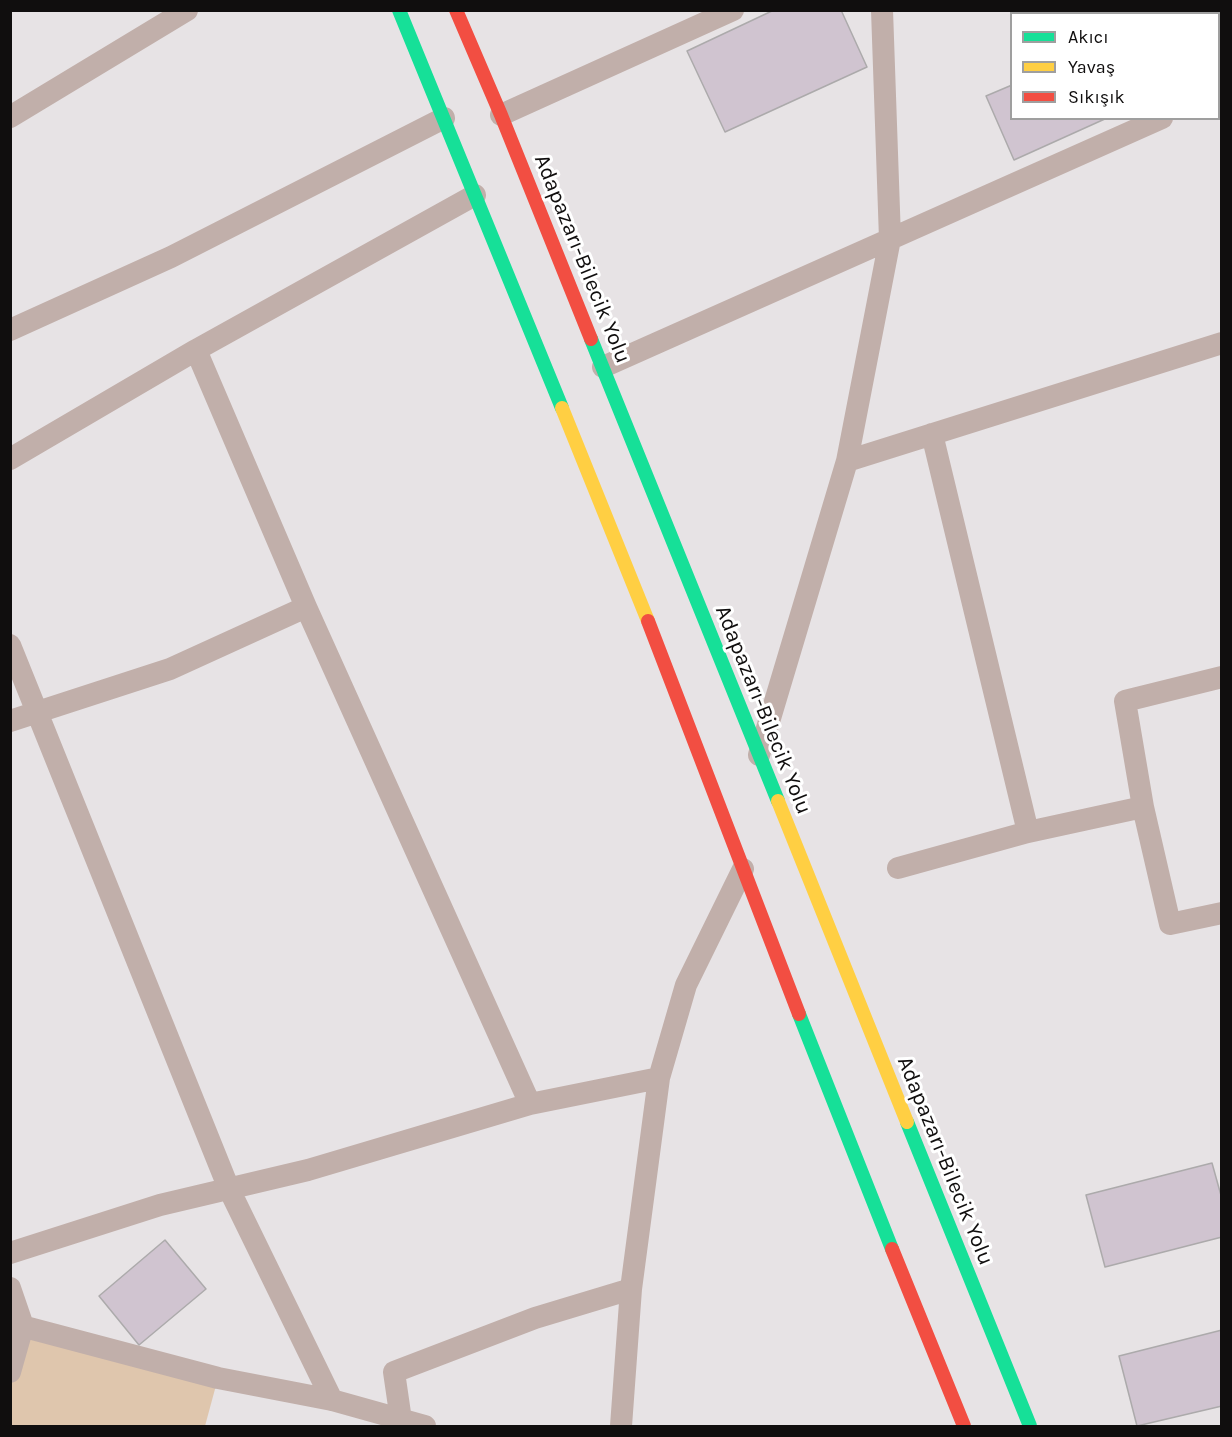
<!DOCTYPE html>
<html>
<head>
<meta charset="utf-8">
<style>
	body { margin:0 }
	#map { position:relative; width:1232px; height:1437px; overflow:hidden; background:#e7e3e5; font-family:Karla,sans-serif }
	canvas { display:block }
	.frame { position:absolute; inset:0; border:12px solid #100e0e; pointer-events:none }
	.legend { position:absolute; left:1010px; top:12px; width:210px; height:108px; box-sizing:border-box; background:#fff; border:2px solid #9f9f9f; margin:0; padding:8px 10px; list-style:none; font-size:18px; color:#100e0e }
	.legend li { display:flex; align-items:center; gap:12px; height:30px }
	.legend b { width:30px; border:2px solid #9f9f9f }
</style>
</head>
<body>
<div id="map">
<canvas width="1232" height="1437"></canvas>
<div class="frame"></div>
<ul class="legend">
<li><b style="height:8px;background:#16e098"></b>Akıcı</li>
<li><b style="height:8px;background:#ffcf43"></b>Yavaş</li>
<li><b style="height:8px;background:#f24e42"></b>Sıkışık</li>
</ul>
</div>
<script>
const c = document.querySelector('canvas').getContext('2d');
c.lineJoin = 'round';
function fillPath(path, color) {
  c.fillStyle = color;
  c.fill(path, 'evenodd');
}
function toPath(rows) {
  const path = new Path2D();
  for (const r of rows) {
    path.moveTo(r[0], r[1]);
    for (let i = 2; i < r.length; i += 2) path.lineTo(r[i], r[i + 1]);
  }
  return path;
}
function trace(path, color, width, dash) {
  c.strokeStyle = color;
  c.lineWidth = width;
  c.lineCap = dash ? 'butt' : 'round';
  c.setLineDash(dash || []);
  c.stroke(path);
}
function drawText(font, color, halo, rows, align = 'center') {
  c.font = font + ' Karla,sans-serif';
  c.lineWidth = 6;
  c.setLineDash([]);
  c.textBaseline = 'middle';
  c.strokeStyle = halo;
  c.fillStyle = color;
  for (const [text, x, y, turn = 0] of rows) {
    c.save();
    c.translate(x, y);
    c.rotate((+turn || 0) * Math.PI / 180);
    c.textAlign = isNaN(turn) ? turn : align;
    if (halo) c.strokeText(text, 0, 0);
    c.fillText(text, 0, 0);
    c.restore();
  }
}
const green = toPath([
	[23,1326,218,1378,205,1426,11,1426,11,1372]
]);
const building = toPath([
	[774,10,841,10,867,67,725,132,687,51,774,10],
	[1181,10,1222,10,1222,69,1218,70,1218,14,1174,14,1181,10],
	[1012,85,1012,118,1107,118,1014,160,986,96,1012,85],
	[1212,1163,1222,1199,1222,1237,1105,1267,1086,1195,1212,1163],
	[165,1240,206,1289,139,1345,99,1296,165,1240],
	[1222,1330,1222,1406,1137,1426,1119,1356,1222,1330]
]);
const street = toPath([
	[1218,93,1222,92],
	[501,115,733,10],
	[10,117,187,10],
	[10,330,171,257,444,118],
	[196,350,306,607,530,1104],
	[603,367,1162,118],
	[10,459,196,350,475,195],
	[847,461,1222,343],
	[10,645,229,1189,332,1400],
	[1222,677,1125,701,1143,807,1170,924,1222,913],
	[10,721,170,669,306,607],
	[759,755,847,461,890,239,882,10],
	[1028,832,1143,807],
	[898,868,1028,832,932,434],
	[10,1253,160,1205,308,1170,530,1104,659,1078],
	[10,1288,23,1326,10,1372],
	[10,1323,218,1378,332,1400,425,1426],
	[400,1426,401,1420,394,1372,535,1318,631,1289],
	[621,1426,631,1289,659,1078,686,985,743,869]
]);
const fast = toPath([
	[399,10,562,408],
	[591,339,778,801],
	[799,1014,892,1249],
	[907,1122,1030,1426]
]);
const slow = toPath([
	[562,408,648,621],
	[778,801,907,1122]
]);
const jam = toPath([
	[456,10,501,115,591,339],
	[648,621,799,1014],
	[892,1249,964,1426]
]);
const streetNames = [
	["Adapazarı-Bilecik Yolu",582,259,68],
	["Adapazarı-Bilecik Yolu",763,710,68],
	["Adapazarı-Bilecik Yolu",945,1161,68]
];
fillPath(green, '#dfc6ad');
fillPath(building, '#d0c4d0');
trace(building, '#acaaab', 1.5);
trace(street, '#c1afaa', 22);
trace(fast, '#16e098', 14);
trace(slow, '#ffcf43', 14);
trace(jam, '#f24e42', 14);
drawText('22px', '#100e0e', '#fff', streetNames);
</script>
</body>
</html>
